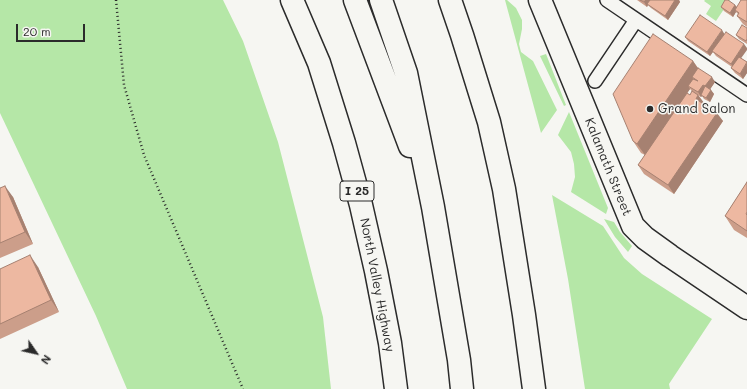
<!DOCTYPE html>
<style>
body{margin:0}
#map{position:relative;width:747px;height:389px;overflow:hidden;background:#f6f6f2;font-family:Mali,sans-serif}
canvas{display:block}
.north{position:absolute;left:16px;top:333px;width:40px;height:40px;-webkit-text-stroke:3px #f6f6f2;paint-order:stroke;rotate:124deg;font-size:11px;font-weight:700;line-height:16px;text-align:center;color:#2b2b2b}
.north::after{content:'';display:block;margin:auto;width:14px;height:18px;background:#2b2b2b;clip-path:polygon(50% 0,100% 100%,50% 72%,0 100%)}
.scale{position:absolute;left:16px;top:24px;width:69px;height:18px;box-sizing:border-box;border:2px solid #2b2b2b;border-top:0;padding-left:5px;font-size:12px;line-height:14px;white-space:nowrap;color:#2b2b2b;-webkit-text-stroke:3px #f6f6f2;paint-order:stroke}
</style>
<div id="map">
<canvas width="747" height="389"></canvas>
<div class="north">N</div>
<div class="scale">20 m</div>
</div>
<script>
const g = document.querySelector('canvas').getContext('2d');
g.lineJoin = 'round';
function paint(path, color) { g.fillStyle = color; g.fill(path, 'evenodd'); }
const toPath = rows => new Path2D(rows.map(r => 'M' + r).join(''));
function strokePath(path, color, width, dash) { g.strokeStyle = color; g.lineWidth = width; g.lineCap = dash ? 'butt' : 'round'; g.setLineDash(dash || []); g.stroke(path); }
function label(font, color, halo, rows, align = 'center') {
  g.font = font + ' Mali,sans-serif'; g.lineWidth = 3; g.setLineDash([]); g.textBaseline = 'middle'; g.strokeStyle = halo; g.fillStyle = color; for (const [text, x, y, turn = 0] of rows) {
    g.save(); g.translate(x, y); g.rotate((+turn || 0) * Math.PI / 180); g.textAlign = isNaN(turn) ? turn : align; if (halo) g.strokeText(text, 0, 0); g.fillText(text, 0, 0); g.restore();
  }
}
const green = toPath([
 [0,0,223,0,243,41,278,142,323,317,331,389,127,389,96,316,0,113],
 [505,0,507,0,516,8,522,20,522,29,519,44,521,52,533,61,557,110,541,133],
 [705,0,730,0,716,21,706,14,711,6,704,1],
 [546,54,566,105,564,106,540,56],
 [569,112,608,208,606,214,571,192,575,177,574,164,571,152,558,135],
 [552,195,603,226,624,258,642,274,712,319,669,384,670,389,585,389,568,279],
 [604,219,614,222,620,232,632,246,628,252,615,237]
]);
const path = toPath([
 [116,0,124,85,144,155,243,389]
]);
const service = toPath([
 [607,0,747,95],
 [595,81,636,20]
]);
const minor = toPath([
 [540,0,633,226,645,238,670,256,747,308]
]);
const motorway = toPath([
 [292,0,319,63,344,143,361,205,376,271,390,343,396,389],
 [355,0,410,146],
 [381,0,406,73,433,207,459,360,462,389],
 [450,0,462,35,489,122,504,189,524,315,534,389]
]);
const wall = toPath([
 [637,0,679,0,680,2,668,20,651,8,648,5,647,7],
 [747,0,747,27,743,24,737,16,738,14,736,12,733,17,724,11,721,7,735,5,737,7],
 [747,28,747,44,739,39,736,35],
 [685,37,741,58,747,62,747,73,743,79,735,73,731,68,732,67,716,56,713,52,710,56,688,41],
 [693,61,698,68,715,82,710,89,714,94,710,102,704,99,702,96,701,97,698,95,704,103,704,104,723,121,674,194,644,174,638,165,645,155,641,153,633,141],
 [690,89,692,91,690,95,687,93],
 [747,182,747,238,734,230,725,216],
 [0,188,13,197,33,244,0,258],
 [38,267,59,312,0,339,0,269]
]);
const shadedWall = toPath([
 [646,0,652,0,647,4,648,5,647,7,644,2],
 [675,0,679,0,680,2,668,20,665,16],
 [735,5,738,9,735,10,736,12,733,17,730,13],
 [722,30,725,35,710,56,707,52],
 [744,44,747,48,747,50,734,68,731,64],
 [693,61,701,73,692,77,695,82,688,86,690,89,645,155,637,144],
 [747,63,747,73,743,79,740,74],
 [712,77,715,82,709,91,705,86],
 [703,85,706,89,701,95,702,96,701,97,698,92],
 [711,90,714,94,710,102,706,98],
 [698,95,704,103,702,107,696,99],
 [717,113,723,121,674,194,668,185],
 [5,186,13,197,33,244,25,232],
 [30,255,38,267,59,312,51,300]
]);
const building = toPath([
 [640,0,646,0,644,2,640,0],
 [650,0,675,0,665,16,647,4,650,0],
 [725,0,728,0,735,5,730,13,721,7,725,0],
 [741,0,747,0,747,22,737,16,739,13,735,10,741,0],
 [700,15,722,30,707,52,685,37,700,15],
 [742,25,747,28,747,39,746,41,736,35,742,25],
 [726,32,744,44,731,64,712,51,726,32],
 [653,34,693,61,637,144,633,141,613,94,653,34],
 [739,57,747,62,740,74,731,68,739,57],
 [698,68,712,77,705,86,703,85,698,92,688,86,693,79,698,81,692,77,698,68],
 [705,86,711,90,706,98,701,95,705,86],
 [692,91,698,95,696,99,717,113,668,185,638,165,687,93,690,95,692,91],
 [747,182,747,212,746,214,747,215,747,231,725,216,747,182],
 [5,186,25,232,0,243,0,188,5,186],
 [30,255,51,300,0,324,0,269,30,255]
]);
const markers = [
 [650,109,4,"#2b2b2b"]
];
const shields = [
 [357,191,34]
];
const shieldNames = [
 ["I 25",357,191]
];
const poiNames = [
 ["Grand Salon",658,109]
];
const streetNames = [
 ["Kalamath Street",608,167,68],
 ["North Valley Highway",377,285,79]
];
paint(green, '#b5e7a7');
strokePath(service, '#2b2b2b', 16);
strokePath(minor, '#2b2b2b', 25);
strokePath(motorway, '#2b2b2b', 25);
strokePath(path, '#2b2b2b', 2.5, [1, 3]);
strokePath(service, '#f6f6f2', 13);
strokePath(minor, '#f6f6f2', 22);
strokePath(motorway, '#f6f6f2', 22);
paint(wall, '#cc9e8a');
paint(shadedWall, '#a68171');
paint(building, '#edb8a1');
strokePath(building, '#a68171', 1);
for (const [x, y, r, color] of markers) { const dot = new Path2D(); dot.arc(x, y, r, 0, 2 * Math.PI); g.fillStyle = color; g.fill(dot); strokePath(dot, '#f6f6f2', 1.5); }
for (const [x, y, w] of shields) { const box = new Path2D(); box.roundRect(x - w / 2, y - 10, w, 20, 3); g.fillStyle = '#f6f6f2'; g.fill(box); strokePath(box, '#2b2b2b', 1); }
label('bold 12px', '#2b2b2b', null, shieldNames);
label('13px', '#2b2b2b', '#f6f6f2', poiNames, 'left');
label('13px', '#2b2b2b', '#f6f6f2', streetNames);
</script>
